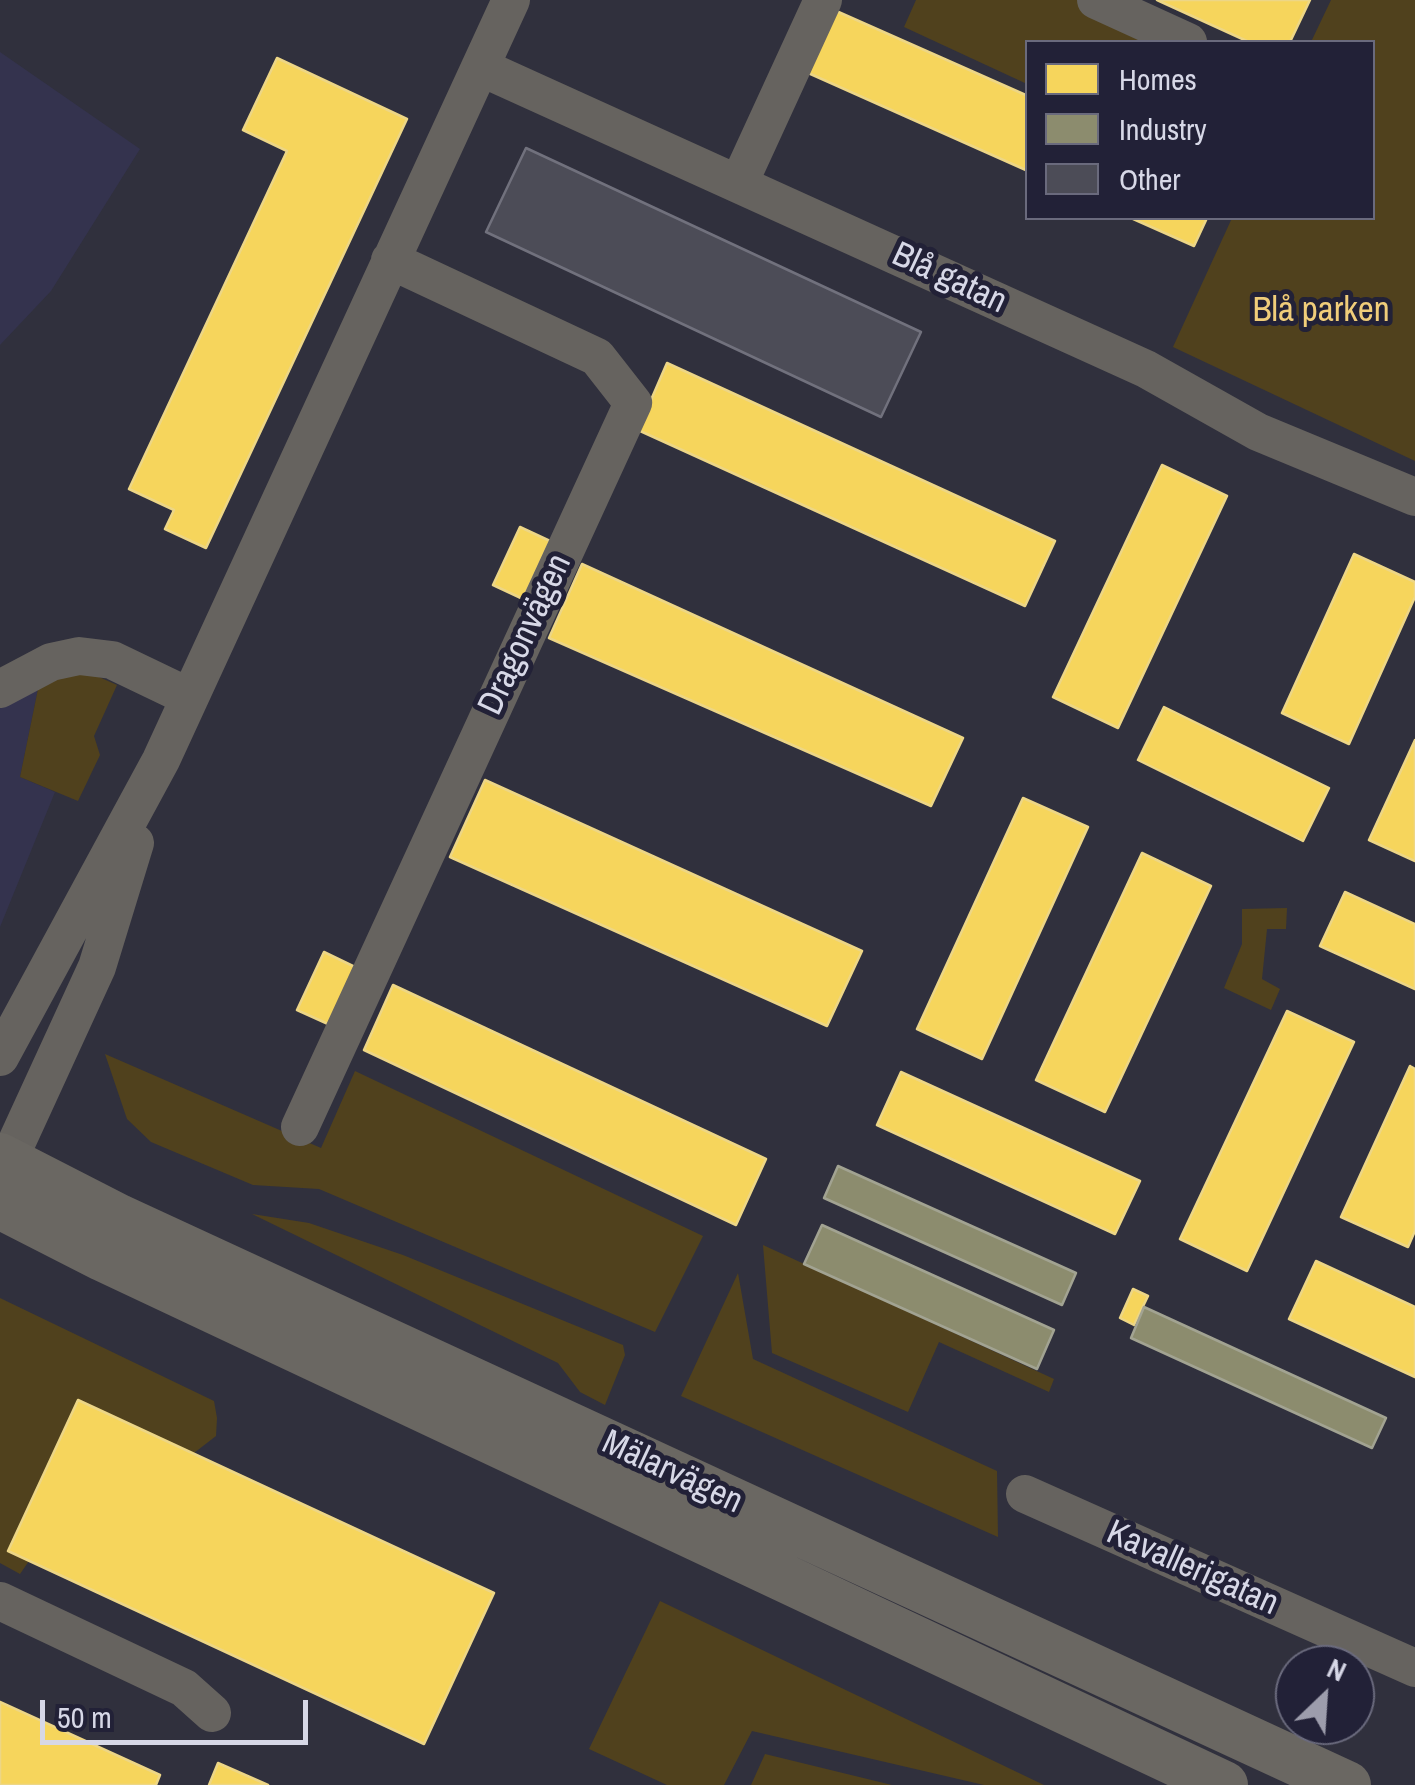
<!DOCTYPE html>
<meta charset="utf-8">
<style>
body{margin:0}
#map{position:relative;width:1415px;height:1785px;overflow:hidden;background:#30303d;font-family:"Archivo Narrow",sans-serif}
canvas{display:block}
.legend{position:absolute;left:1025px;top:40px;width:350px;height:180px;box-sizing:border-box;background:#222137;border:2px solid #6a6a7d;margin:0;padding:12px 18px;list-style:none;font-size:30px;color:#d7d8e7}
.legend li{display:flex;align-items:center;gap:20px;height:50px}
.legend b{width:50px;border:2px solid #6a6a7d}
.north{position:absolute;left:1275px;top:1645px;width:100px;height:100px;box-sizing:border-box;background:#222137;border:2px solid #6a6a7d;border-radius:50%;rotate:25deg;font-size:28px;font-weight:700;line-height:40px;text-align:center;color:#d7d8e7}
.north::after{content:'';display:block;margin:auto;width:35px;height:45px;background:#9d9dac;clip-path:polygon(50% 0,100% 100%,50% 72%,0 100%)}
.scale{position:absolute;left:40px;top:1700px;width:268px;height:45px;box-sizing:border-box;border:5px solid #d7d8e7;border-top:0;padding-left:12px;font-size:30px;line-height:35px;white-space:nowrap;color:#d7d8e7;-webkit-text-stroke:8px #222137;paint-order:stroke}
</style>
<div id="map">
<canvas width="1415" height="1785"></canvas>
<ul class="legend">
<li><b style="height:28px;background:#f6d55c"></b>Homes</li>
<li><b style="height:28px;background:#8c8c6e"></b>Industry</li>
<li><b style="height:28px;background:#4c4c57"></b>Other</li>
</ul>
<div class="north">N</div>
<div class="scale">50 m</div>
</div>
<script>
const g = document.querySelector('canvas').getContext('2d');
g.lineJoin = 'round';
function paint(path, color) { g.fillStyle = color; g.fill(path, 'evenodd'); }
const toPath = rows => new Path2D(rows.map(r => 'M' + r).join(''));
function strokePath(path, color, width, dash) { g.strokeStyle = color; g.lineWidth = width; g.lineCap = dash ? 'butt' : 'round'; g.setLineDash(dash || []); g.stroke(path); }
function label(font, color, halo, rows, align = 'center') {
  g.font = font + ' "Archivo Narrow",sans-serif'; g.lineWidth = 10; g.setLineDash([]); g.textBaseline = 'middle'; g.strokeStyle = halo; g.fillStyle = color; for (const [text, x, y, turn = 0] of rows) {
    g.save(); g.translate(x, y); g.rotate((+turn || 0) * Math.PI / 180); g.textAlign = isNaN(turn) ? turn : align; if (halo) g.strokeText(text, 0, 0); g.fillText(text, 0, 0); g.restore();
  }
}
const built = toPath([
 [0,52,140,149,51,291,0,345],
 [39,684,20,777,55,792,0,927,0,705]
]);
const green = toPath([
 [916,0,1097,0,1189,42,1028,42,1027,84,904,27],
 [1331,0,1415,0,1415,461,1173,347,1232,218,1372,218,1372,42,1311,42],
 [63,673,90,673,117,685,94,736,100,755,78,801,20,777,39,684],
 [1287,908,1286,929,1267,929,1262,979,1280,989,1271,1010,1224,988,1242,944,1242,909],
 [105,1054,321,1148,355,1071,703,1236,655,1332,319,1189,253,1185,151,1142,127,1119],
 [252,1214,309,1223,403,1255,623,1345,625,1355,605,1405,580,1392,558,1363],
 [763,1245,1054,1379,1049,1392,939,1342,908,1412,772,1353],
 [738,1273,753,1359,997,1471,998,1537,681,1396],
 [0,1298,214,1401,217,1418,216,1436,194,1453,78,1401,8,1551,29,1561,20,1574,0,1563],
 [660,1601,1044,1785,984,1785,752,1731,724,1785,667,1785,589,1749],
 [765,1754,892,1785,751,1785]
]);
const homes = toPath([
 [1157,0,1310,0,1290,42,1249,42,1157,0],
 [834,10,1028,96,1028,171,806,72,834,10],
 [277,58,407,119,206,548,165,529,174,510,129,489,287,151,243,130,277,58],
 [1131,218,1207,218,1194,246,1131,218],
 [667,363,1055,541,1025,606,638,430,667,363],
 [1162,465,1227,496,1118,728,1053,697,1162,465],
 [520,527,550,541,523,599,493,585,520,527],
 [1354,554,1415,582,1415,597,1349,744,1282,713,1354,554],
 [582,564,963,738,931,806,549,638,582,564],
 [1164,707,1329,788,1303,841,1138,760,1164,707],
 [1415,740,1415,861,1369,840,1415,740],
 [485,780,862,951,827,1026,450,857,485,780],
 [1023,798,1088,827,982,1059,917,1029,1023,798],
 [1142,853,1211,886,1105,1112,1036,1080,1142,853],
 [1345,892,1415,924,1415,989,1320,946,1345,892],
 [324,952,355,967,328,1024,297,1010,324,952],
 [393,985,766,1159,736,1225,364,1050,393,985],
 [1287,1011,1354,1042,1247,1271,1180,1239,1287,1011],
 [1410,1066,1415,1069,1415,1231,1408,1247,1341,1217,1410,1066],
 [901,1072,1140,1181,1115,1234,877,1125,901,1072],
 [1316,1261,1415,1307,1415,1377,1289,1319,1316,1261],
 [1133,1289,1148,1296,1134,1325,1120,1318,1133,1289],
 [78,1400,494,1593,424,1744,8,1551,78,1400],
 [0,1702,160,1775,156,1785,0,1785,0,1702],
 [218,1763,268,1785,209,1785,218,1763]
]);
const industry = toPath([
 [838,1166,1076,1273,1062,1305,824,1198,838,1166],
 [822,1225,1054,1330,1037,1369,804,1264,822,1225],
 [1144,1307,1386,1418,1372,1448,1131,1338,1144,1307]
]);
const building = toPath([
 [526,148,921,332,881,417,486,232,526,148]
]);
const minor = toPath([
 [1096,0,1188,42],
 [480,67,1146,369,1258,432,1415,497],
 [739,183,823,0],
 [0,689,51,662,79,656,112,660,187,696],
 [0,1057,161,760,511,0],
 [300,1127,633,403,597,357,390,260],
 [8,1161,97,967,135,843],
 [1025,1494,1415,1668],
 [0,1601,184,1688,212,1713]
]);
const major = toPath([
 [0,1157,119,1218,1347,1785],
 [0,1205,102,1257,1224,1785]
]);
const streetNames = [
 ["Blå gatan",949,279,25],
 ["Dragonvägen",526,635,-65],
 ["Mälarvägen",672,1473,25],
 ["Kavallerigatan",1192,1569,24]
];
const parkNames = [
 ["Blå parken",1321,312]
];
paint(built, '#34334e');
paint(green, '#50411d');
paint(homes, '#f6d55c');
strokePath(homes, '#edd686', 2.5);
paint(industry, '#8c8c6e');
strokePath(industry, '#a2a392', 2.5);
paint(building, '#4c4c57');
strokePath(building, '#71717d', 2.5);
strokePath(minor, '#66635f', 38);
strokePath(major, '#6a6762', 48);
label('35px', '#d7d8e7', '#222137', streetNames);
label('35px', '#f0cd7a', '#222137', parkNames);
</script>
